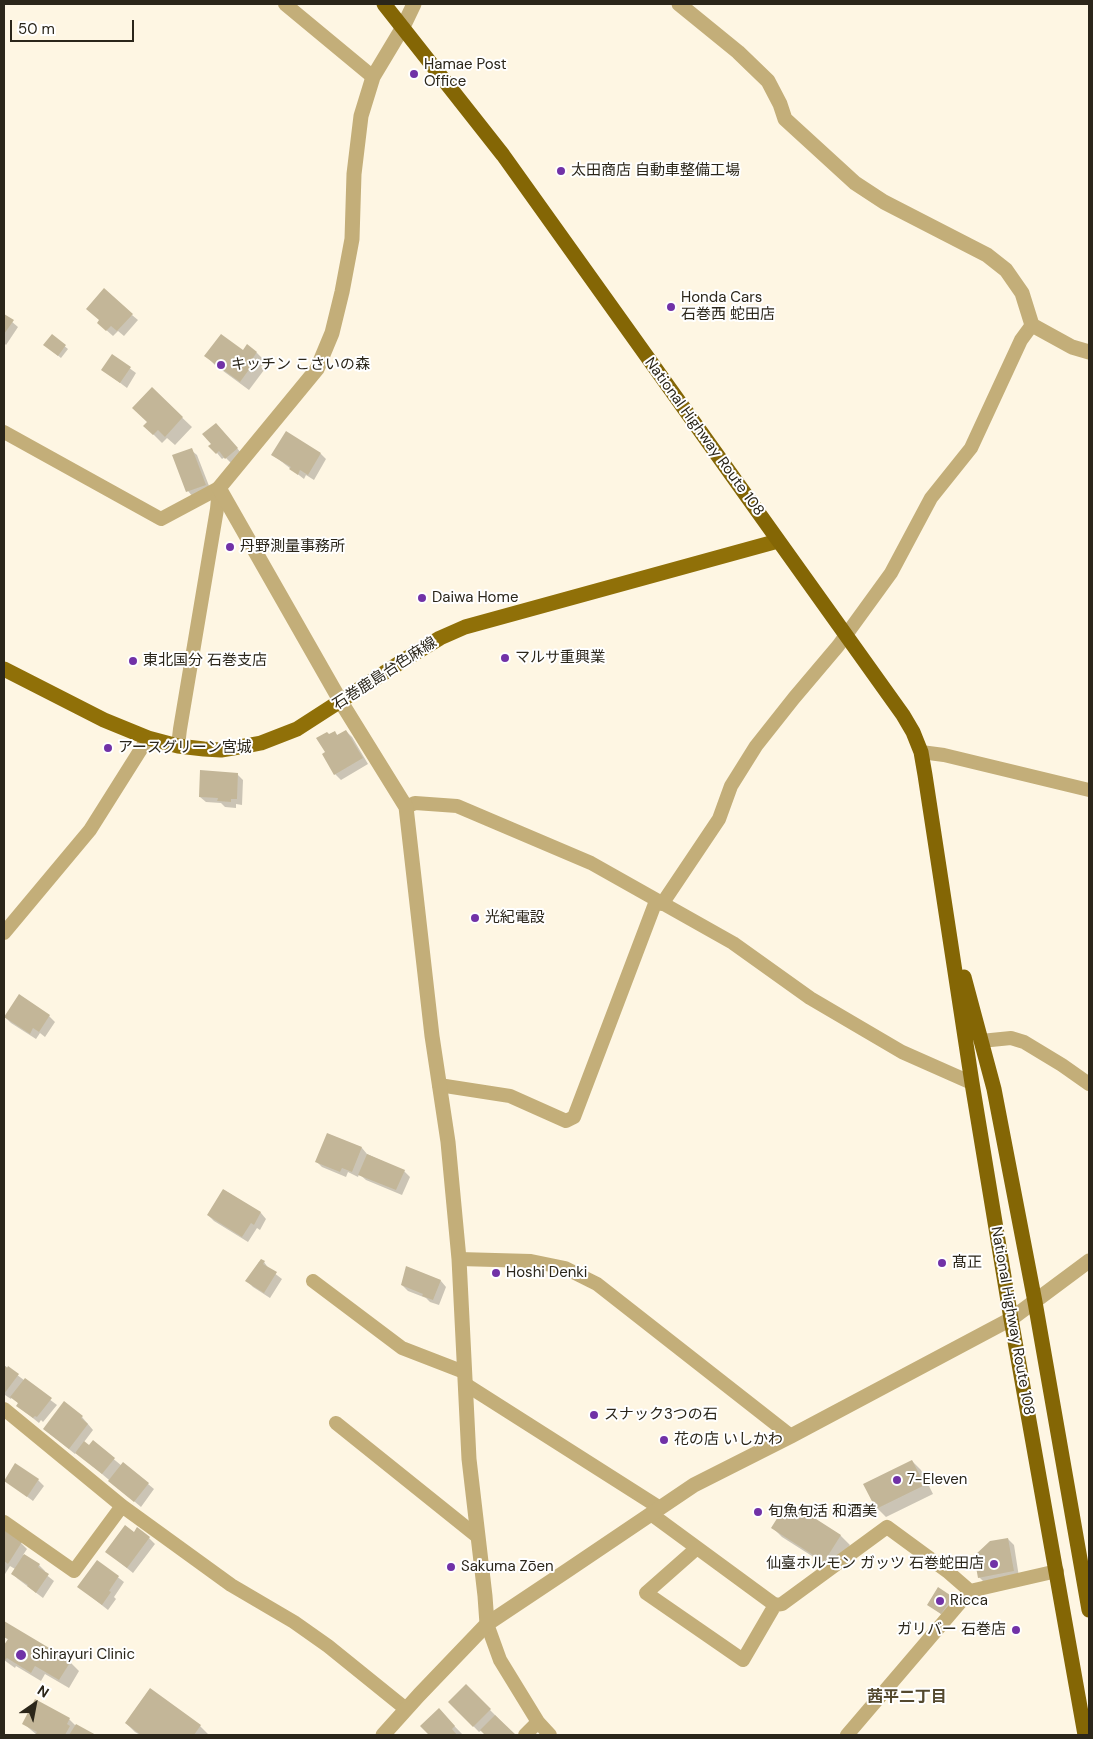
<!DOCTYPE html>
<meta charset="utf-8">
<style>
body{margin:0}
#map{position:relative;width:1093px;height:1739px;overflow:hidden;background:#fef6e3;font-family:"DM Sans",sans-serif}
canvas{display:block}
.frame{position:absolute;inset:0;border:5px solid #2b261a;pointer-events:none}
.north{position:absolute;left:10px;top:1679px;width:50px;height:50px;-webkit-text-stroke:4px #fff;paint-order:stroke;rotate:33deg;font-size:14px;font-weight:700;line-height:20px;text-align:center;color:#2b261a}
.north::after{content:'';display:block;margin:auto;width:18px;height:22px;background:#2b261a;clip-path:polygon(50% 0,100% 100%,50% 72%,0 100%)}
.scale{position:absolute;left:10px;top:20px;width:124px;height:22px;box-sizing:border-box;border:2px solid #2b261a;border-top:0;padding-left:6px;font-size:15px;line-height:18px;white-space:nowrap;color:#2b261a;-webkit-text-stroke:4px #fff;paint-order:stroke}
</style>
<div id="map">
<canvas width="1093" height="1739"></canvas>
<div class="frame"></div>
<div class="north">N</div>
<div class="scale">50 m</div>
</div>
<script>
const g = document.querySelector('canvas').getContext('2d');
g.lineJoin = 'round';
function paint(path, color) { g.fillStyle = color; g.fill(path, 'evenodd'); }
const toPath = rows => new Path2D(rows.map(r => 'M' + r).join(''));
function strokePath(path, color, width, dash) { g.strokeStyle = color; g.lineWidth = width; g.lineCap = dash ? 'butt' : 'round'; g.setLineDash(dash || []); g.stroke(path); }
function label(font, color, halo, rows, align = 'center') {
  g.font = font + ' "DM Sans","Noto Sans JP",sans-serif'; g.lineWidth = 4; g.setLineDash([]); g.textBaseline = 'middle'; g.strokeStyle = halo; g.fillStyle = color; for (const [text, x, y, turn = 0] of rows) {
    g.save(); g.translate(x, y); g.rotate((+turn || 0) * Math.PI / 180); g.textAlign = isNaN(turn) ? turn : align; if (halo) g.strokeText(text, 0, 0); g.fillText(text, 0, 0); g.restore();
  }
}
const shadow = toPath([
 [4,315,18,327,6,345,4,343],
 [132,315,138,320,124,336,118,331,113,336,104,328],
 [52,336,68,349,61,358,47,347],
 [243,352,257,353,266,362,261,367,264,370,249,390,215,365,206,356],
 [113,356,136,373,127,388,103,370],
 [152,389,192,427,175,445,167,438,162,443,145,426,149,422],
 [221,430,243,455,232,464,225,457,222,459,217,453],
 [191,450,197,455,211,491,193,497,188,491],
 [321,454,326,459,314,480,306,475,304,479,273,455],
 [346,731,352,737,368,764,341,780,335,774,326,753,329,735,334,732,338,736],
 [237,774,243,780,242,805,236,804,236,808,225,807,221,803,206,802,200,797],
 [49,1016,55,1022,45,1037,40,1033,36,1039,11,1023,5,1017],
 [328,1134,362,1148,367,1154,404,1171,410,1177,402,1195,366,1180,359,1174,358,1177,348,1172,346,1177,322,1167,317,1162],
 [224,1190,261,1213,266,1219,260,1230,257,1228,248,1242,214,1221,208,1215],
 [259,1262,264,1262,269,1269,282,1279,270,1298,253,1287,247,1281],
 [441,1281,446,1287,439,1305,430,1302,426,1298,408,1291,402,1285],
 [4,1365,57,1405,43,1422,41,1420,39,1423,24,1411,19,1404,12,1397,11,1399,5,1395,4,1397],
 [65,1403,82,1417,93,1430,84,1442,90,1447,93,1442,122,1466,148,1484,154,1489,141,1507,76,1452,75,1454,50,1434],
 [912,1461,921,1470,933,1494,886,1517,877,1508],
 [5,1480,38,1480,44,1486,33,1501],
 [789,1503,841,1536,850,1545,834,1570,782,1537,773,1528],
 [4,1531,21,1543,27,1549,23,1555,39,1565,45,1571,44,1573,54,1581,43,1598,18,1579,12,1573,15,1569,10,1566,5,1574,4,1573],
 [149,1538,155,1544,133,1573,107,1552],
 [1008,1539,1014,1545,1019,1577,985,1583,979,1577],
 [97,1561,124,1582,114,1597,116,1599,108,1610,79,1587],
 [952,1598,958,1604,948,1619,928,1604],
 [4,1623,70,1662,79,1671,69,1688,45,1674,41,1681,16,1666,15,1668,4,1660,4,1648,9,1640,4,1637],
 [466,1686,496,1716,514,1735,487,1735,482,1730,479,1732,450,1702],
 [150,1690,200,1726,209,1735,140,1735,135,1732,126,1723],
 [439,1710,463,1735,431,1735,422,1726],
 [69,1719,76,1726,96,1735,37,1735,24,1724]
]);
const building = toPath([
 [104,288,133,314,117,331,111,326,106,331,97,323,99,320,86,309],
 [4,314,14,320,4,334],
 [52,334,66,345,58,356,43,345],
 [221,334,243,350,247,344,257,352,253,358,256,360,240,382,204,356],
 [112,354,131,367,120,383,101,370],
 [152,387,183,417,165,437,158,430,153,435,143,426,147,422,132,408],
 [216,423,238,448,225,459,219,451,216,454,208,446,211,444,202,434],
 [286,431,321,453,308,475,300,470,298,475,289,469,291,467,271,455],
 [192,448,206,485,186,492,172,455],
 [346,730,363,758,334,775,322,754,325,752,316,738,327,732,329,734,335,731,337,735],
 [200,770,238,773,237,799,231,799,231,802,217,801,218,798,199,797],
 [19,994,50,1015,39,1032,33,1028,30,1034,4,1017],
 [327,1133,362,1147,352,1172,342,1168,340,1172,315,1162],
 [367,1154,405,1170,396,1190,358,1175],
 [223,1189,261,1212,254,1225,251,1223,242,1237,207,1215],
 [261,1259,265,1261,263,1264,277,1272,264,1293,245,1281],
 [406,1266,441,1280,433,1300,422,1296,423,1294,401,1285],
 [4,1365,7,1368,8,1366,19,1374,4,1394],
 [25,1378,52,1398,37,1417,35,1416,33,1418,16,1406,18,1403,10,1397],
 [64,1401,83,1416,81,1418,88,1424,69,1449,43,1429],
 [93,1440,115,1458,102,1474,75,1453,84,1441,89,1445],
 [912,1460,925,1485,876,1509,863,1484],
 [123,1462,149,1483,134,1502,108,1481],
 [15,1463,39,1479,27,1497,4,1481],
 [788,1501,841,1535,824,1562,771,1528],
 [125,1525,134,1532,137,1527,150,1537,127,1568,105,1552],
 [4,1530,22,1542,8,1564,4,1561],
 [1008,1538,1014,1571,978,1578,974,1556,990,1541],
 [24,1554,40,1564,38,1567,49,1574,36,1593,27,1586,28,1585,11,1574],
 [97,1560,119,1576,109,1591,111,1592,102,1605,77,1587],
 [938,1587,953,1597,941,1614,927,1605],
 [4,1621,71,1661,59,1680,35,1666,31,1673,7,1658,5,1660,4,1659,4,1645,8,1639,4,1637],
 [466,1684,491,1709,473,1727,448,1702],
 [150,1688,201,1725,194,1735,141,1735,125,1723],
 [35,1699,70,1718,67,1724,70,1726,65,1735,35,1735,37,1732,22,1724],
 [439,1708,455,1726,452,1729,457,1735,429,1735,420,1726],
 [495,1715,516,1735,485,1735,480,1730],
 [76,1724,96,1735,69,1735]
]);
const minor = toPath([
 [285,4,373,77],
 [4,432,161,519,219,488],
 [178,746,180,729,217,509,219,488],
 [921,752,944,755,1089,790],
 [406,807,415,803,457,806,591,863,733,943,810,998,902,1052,972,1083],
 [662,904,719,819,731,786,756,746,794,698,838,646,891,573,931,498,971,448,1021,340,1032,325],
 [4,933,90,830,148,738],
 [981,1041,1011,1038,1024,1042,1062,1065,1089,1084],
 [439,1085,510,1096,566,1121,574,1117,656,901],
 [459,1259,531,1261,565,1268,597,1284,791,1436],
 [313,1281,402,1348,464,1372],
 [465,1384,660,1508],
 [4,1409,122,1506,74,1571,4,1522],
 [336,1423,478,1537],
 [122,1506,231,1585,294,1622,328,1646,406,1709],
 [651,1514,775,1605,782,1604,887,1527,947,1571,970,1591],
 [697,1548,646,1593,743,1660,775,1605],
 [487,1624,500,1660,538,1722,550,1735],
 [525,1735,538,1722],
 [847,1735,970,1591,1057,1571]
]);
const tertiary = toPath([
 [414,4,403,27,373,77,361,116,354,174,352,239,342,292,332,333,317,369,219,488,341,702,406,807,432,1036,448,1142,459,1259,469,1459,485,1596,487,1624],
 [679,4,738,52,768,81,780,104,785,119,855,183,884,202,987,255,1006,270,1022,293,1032,325,1072,347,1089,352],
 [383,1735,419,1695,487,1624,568,1570,694,1485,791,1436,1011,1319,1089,1261]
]);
const primary = toPath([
 [4,669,104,720,148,738,178,746,204,749,221,750,245,746,261,743,297,729,404,660,440,638,465,627,778,541]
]);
const trunk = toPath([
 [384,4,503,155,903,715,913,732,921,752,925,775,972,1083,1011,1319,1085,1735],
 [964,977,994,1089,1035,1302,1089,1610]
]);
const markers = [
 [414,74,5,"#7132a7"],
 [561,171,5,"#7132a7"],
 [671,307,5,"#7132a7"],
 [221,365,5,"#7132a7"],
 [230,547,5,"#7132a7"],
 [422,598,5,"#7132a7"],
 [505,658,5,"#7132a7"],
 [133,661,5,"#7132a7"],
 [108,748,5,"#7132a7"],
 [475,918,5,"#7132a7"],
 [942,1263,5,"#7132a7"],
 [496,1273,5,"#7132a7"],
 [594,1415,5,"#7132a7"],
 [664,1440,5,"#7132a7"],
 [897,1480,5,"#7132a7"],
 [758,1512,5,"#7132a7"],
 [994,1564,5,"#7132a7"],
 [451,1567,5,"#7132a7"],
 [940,1601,5,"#7132a7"],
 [1016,1630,5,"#7132a7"],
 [21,1655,6,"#7132a7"]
];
const poiNames = [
 ["Hamae Post",424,65],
 ["Office",424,82],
 ["太田商店 自動車整備工場",571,171],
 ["Honda Cars",681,298],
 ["石巻西 蛇田店",681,315],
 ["キッチン こさいの森",231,365],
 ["丹野測量事務所",240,547],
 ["Daiwa Home",432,598],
 ["マルサ重興業",515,658],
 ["東北国分 石巻支店",143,661],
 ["アースグリーン宮城",118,748],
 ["光紀電設",485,918],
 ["髙正",952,1263],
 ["Hoshi Denki",506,1273],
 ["スナック3つの石",604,1415],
 ["花の店 いしかわ",674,1440],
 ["7-Eleven",907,1480],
 ["旬魚旬活 和酒美",768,1512],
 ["仙臺ホルモン ガッツ 石巻蛇田店",984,1564,"right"],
 ["Sakuma Zōen",461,1567],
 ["Ricca",950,1601],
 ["ガリバー 石巻店",1006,1630,"right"],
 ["Shirayuri Clinic",32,1655]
];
const streetNames = [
 ["National Highway Route 108",704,437,54],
 ["石巻鹿島台色麻線",385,674,-33],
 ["National Highway Route 108",1012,1321,80]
];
const neighbourhoodNames = [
 ["茜平二丁目",907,1698]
];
paint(shadow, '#0003');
paint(building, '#c3b698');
strokePath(minor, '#c3ae79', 14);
strokePath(tertiary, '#c3ae79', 15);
strokePath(primary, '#907008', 15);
strokePath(trunk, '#846605', 15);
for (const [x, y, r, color] of markers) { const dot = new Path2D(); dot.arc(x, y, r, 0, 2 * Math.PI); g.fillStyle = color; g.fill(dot); strokePath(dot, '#fff', 2); }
label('15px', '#2b261a', '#fff', poiNames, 'left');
label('15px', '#2b261a', '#fff', streetNames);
label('bold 16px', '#54492e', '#fff', neighbourhoodNames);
</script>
